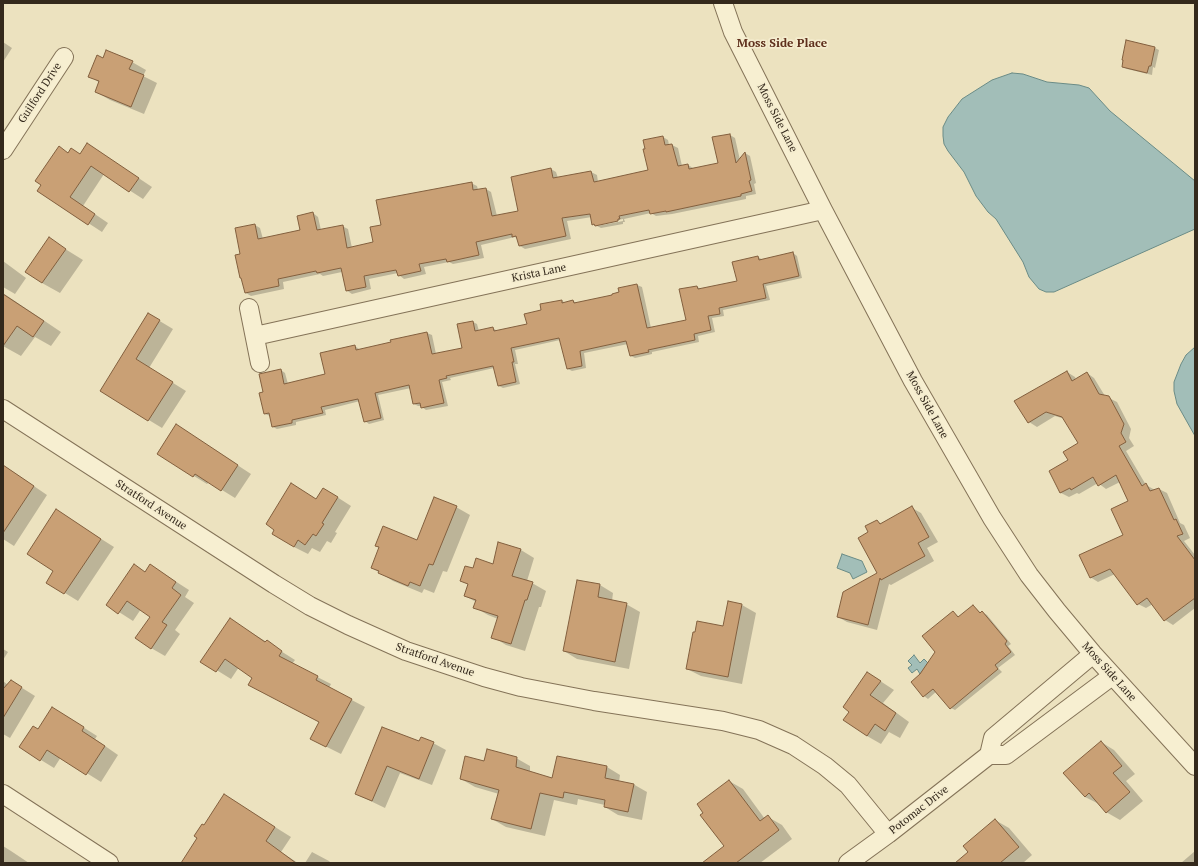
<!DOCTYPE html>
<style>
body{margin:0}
#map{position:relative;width:1198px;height:866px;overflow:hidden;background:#ece2bf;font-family:"PT Serif",serif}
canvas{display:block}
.frame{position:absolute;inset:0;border:4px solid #34291c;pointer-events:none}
</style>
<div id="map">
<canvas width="1198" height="866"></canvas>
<div class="frame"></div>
</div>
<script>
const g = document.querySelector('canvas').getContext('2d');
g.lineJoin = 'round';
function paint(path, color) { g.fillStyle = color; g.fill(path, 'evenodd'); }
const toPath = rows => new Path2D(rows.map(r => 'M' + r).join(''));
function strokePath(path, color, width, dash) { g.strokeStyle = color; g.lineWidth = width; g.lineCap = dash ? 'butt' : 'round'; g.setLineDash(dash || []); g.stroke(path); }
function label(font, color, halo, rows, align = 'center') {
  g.font = font + ' "PT Serif",serif'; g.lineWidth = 3.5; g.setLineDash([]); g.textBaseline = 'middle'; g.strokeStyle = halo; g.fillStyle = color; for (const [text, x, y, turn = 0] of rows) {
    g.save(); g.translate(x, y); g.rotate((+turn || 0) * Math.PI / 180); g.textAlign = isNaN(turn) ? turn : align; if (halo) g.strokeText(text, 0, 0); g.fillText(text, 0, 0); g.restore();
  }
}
const water = toPath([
 [1012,73,1023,74,1047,82,1079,85,1089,88,1110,111,1195,181,1195,229,1054,292,1046,292,1039,289,1029,277,1023,262,1001,227,996,219,988,212,976,196,964,172,948,151,944,144,943,136,943,127,948,117,962,99,992,80,1012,73],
 [1195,347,1195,436,1177,404,1174,391,1174,382,1181,364,1186,355,1195,347],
 [842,554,862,561,867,572,853,579,850,573,837,568,842,554],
 [914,655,920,663,924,659,929,664,920,674,917,669,912,673,908,668,912,665,908,661,914,655]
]);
const shadow = toPath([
 [3,42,12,48,3,62],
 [1155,48,1159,50,1155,68,1153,67,1152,75,1127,69,1123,67],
 [103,59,132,62,146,70,143,76,157,83,144,114,110,100,96,92,100,83,89,76],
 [730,135,735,138,740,160,745,153,750,156,756,183,754,184,756,194,746,196,746,199,672,214,656,216,651,213,624,219,625,222,623,222,623,224,601,228,597,226,623,221,623,219,597,224,597,226,593,224,592,217,567,221,571,239,525,249,520,246,518,239,515,237,481,245,484,258,453,264,449,262,424,267,426,274,404,279,399,275,398,273,369,279,371,289,352,294,346,290,342,272,323,276,320,274,283,282,284,289,251,296,246,293,241,255,255,225,260,228,263,239,301,231,313,213,318,217,321,230,342,226,348,229,352,248,375,243,382,226,471,183,477,186,478,190,486,189,491,192,497,216,520,212,551,169,556,172,558,178,591,172,597,175,598,182,649,171,663,137,668,140,669,145,672,145,678,148,682,166,688,165,693,168,719,164],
 [59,148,69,153,81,155,101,153,152,187,143,199,104,174,83,206,108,223,102,232,39,191],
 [49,239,83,260,60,293,42,283],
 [793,253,797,256,802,278,766,286,770,300,723,310,724,316,712,318,715,332,698,336,699,342,652,352,652,354,635,358,631,356,628,344,584,353,586,368,572,371,568,369,560,340,515,350,518,364,515,364,520,384,503,388,499,386,494,368,450,378,451,380,442,382,448,406,426,410,422,407,422,406,418,406,414,404,411,388,378,395,384,420,369,424,365,421,360,401,325,410,326,415,296,422,296,425,277,429,273,427,270,416,265,414,265,393,281,370,285,373,288,384,327,375,355,346,359,349,359,351,392,343,391,341,427,333,432,335,436,354,463,349,473,322,477,324,479,331,493,328,497,331,528,325,543,311,562,301,566,303,573,301,577,303,613,295,620,293,619,289,637,285,642,287,651,328,687,321,697,287,702,289,738,282,758,257,763,260],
 [3,261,26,278,15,294,3,287],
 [3,293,61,332,51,346,35,337,21,356,3,346],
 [148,314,173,329,149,368,186,391,162,428,101,391],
 [1067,372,1075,377,1076,380,1087,373,1094,378,1105,396,1117,402,1131,429,1129,438,1134,446,1126,451,1146,485,1155,490,1159,489,1167,493,1180,523,1184,525,1190,538,1184,541,1195,555,1195,608,1173,625,1165,620,1153,604,1146,608,1138,604,1115,574,1098,582,1090,577,1124,535,1129,501,1120,482,1106,489,1098,483,1079,494,1077,493,1069,497,1061,493,1050,472,1069,460,1079,444,1065,419,1055,416,1037,427,1029,422],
 [190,434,251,474,235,498,209,482,207,484,158,454],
 [3,465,47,495,14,546,3,539],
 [337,497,351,506,335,532,337,533,331,543,327,541,320,552,312,548,308,554,294,547,317,500],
 [456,507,470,515,447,572,443,571,434,593,424,589,422,593,393,581,372,568,380,547,417,541],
 [912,508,921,513,938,542,927,548,934,561,891,585,889,584,877,630,847,622,838,617,879,574,870,532,877,521,882,524],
 [57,511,114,547,78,601,47,582,55,571],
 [521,550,534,558,527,581,532,583,546,591,541,607,539,607,525,651,506,645,493,637,498,619,488,615,474,607,476,602,465,596,469,585,461,581,473,569,493,565],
 [150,565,189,590,185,597,194,603,175,630,180,634,165,656,151,648,151,616,141,609,133,621,108,605,134,566,145,572],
 [600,585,613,593,612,601,626,604,640,612,629,669,577,659,564,651],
 [742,605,756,613,742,684,701,676,687,669,724,628],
 [973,606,981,613,982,612,987,615,1011,644,1008,646,1015,655,998,668,1002,672,955,710,951,708,937,691,928,699,924,696,921,674,936,652,953,612,959,617],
 [230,619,295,660,292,664,331,684,329,688,365,707,341,754,325,746,320,722,239,667,231,679,202,661],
 [3,649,8,652,3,660],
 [868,673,894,690,883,703,909,722,900,738,889,732,881,744,867,736,851,712],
 [3,681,8,685,11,681,35,696,10,738,3,734],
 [53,708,97,736,95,739,118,755,101,782,61,757,54,768,41,760,38,730],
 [383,728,420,743,433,743,446,750,432,785,400,773,385,808,356,794],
 [1101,742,1114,750,1135,774,1126,781,1143,801,1120,820,1106,812,1099,804,1085,797],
 [516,758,530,766,530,772,553,779,607,767,620,775,619,782,633,784,647,792,642,820,618,815,605,807,605,805,578,799,577,805,554,800,545,836,506,827,492,819,499,794,475,787,461,779,485,762],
 [729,781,743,789,765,819,768,817,782,825,792,839,760,863,723,863,725,847,704,813],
 [224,795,291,837,281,852,298,863,185,863,204,826],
 [995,820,1009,828,1032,855,1023,863,965,863,970,852],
 [3,846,11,851,29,863,3,863],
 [1195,851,1195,863,1181,863],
 [312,852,329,861,331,863,305,863]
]);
const building = toPath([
 [1126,40,1155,47,1151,66,1149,66,1147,73,1122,67,1123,60,1122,60,1126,40],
 [106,50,133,61,129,69,144,75,131,107,95,92,99,81,88,77,97,55,103,58,106,50],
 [730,134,736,163,745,152,751,180,749,181,752,191,741,194,741,196,666,212,666,211,650,214,649,210,619,216,620,219,618,219,618,221,595,226,594,224,592,225,590,214,562,218,566,236,519,246,516,236,512,237,512,234,476,242,479,255,447,262,446,259,419,264,421,271,398,276,396,270,364,276,366,287,346,291,341,268,317,273,316,271,278,279,279,286,245,293,241,278,240,278,235,255,240,254,235,228,255,224,258,239,300,230,297,216,313,212,317,230,343,225,347,248,373,242,370,227,381,225,376,200,472,182,473,190,486,188,492,216,518,211,511,177,551,168,553,178,591,171,594,182,648,170,643,149,645,149,643,140,663,136,665,145,672,144,678,166,688,164,689,169,718,163,712,137,730,134],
 [87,143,139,178,129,192,91,166,70,197,95,214,88,225,37,191,41,185,35,181,59,146,68,153,71,148,80,154,87,143],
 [49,237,66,249,42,283,25,272,49,237],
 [793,252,799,276,763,284,766,298,719,308,720,314,708,316,711,330,694,334,695,340,648,350,649,352,630,356,626,341,580,351,582,366,567,369,559,338,511,348,514,362,512,362,516,382,498,386,493,366,446,376,447,378,439,380,444,403,421,408,420,403,413,404,409,385,375,393,381,418,364,422,358,399,321,407,323,413,292,420,292,423,272,427,269,413,264,414,259,393,263,392,259,374,281,369,284,384,325,374,320,353,355,345,356,350,391,342,390,340,427,332,432,354,462,348,457,324,473,321,475,331,493,327,494,331,527,324,524,314,541,310,540,304,562,300,562,303,573,300,574,303,612,295,612,294,619,292,618,288,637,284,647,328,686,320,679,289,697,286,698,289,737,281,732,262,758,256,759,260,793,252],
 [3,294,44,321,33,337,17,326,3,346,3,294],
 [148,313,160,320,136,359,173,382,148,421,100,391,148,313],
 [1067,371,1072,381,1087,372,1099,394,1109,396,1124,424,1121,433,1126,442,1119,446,1142,486,1146,483,1150,491,1159,488,1174,520,1176,519,1183,534,1177,536,1195,560,1195,598,1164,621,1147,598,1137,605,1110,569,1090,578,1079,555,1123,535,1111,509,1128,501,1116,475,1098,486,1093,477,1071,490,1070,488,1060,493,1049,471,1068,460,1063,452,1078,443,1062,417,1046,412,1028,423,1014,401,1067,371],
 [176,424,238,465,221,491,195,474,193,477,157,454,176,424],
 [3,465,34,486,3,533,3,465],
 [291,483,316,499,323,488,338,497,322,523,324,524,316,536,313,534,305,545,298,540,294,547,272,534,274,530,266,524,291,483],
 [434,497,457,506,433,565,429,564,420,586,410,582,408,586,378,573,379,571,371,568,379,547,375,546,383,526,417,540,434,497],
 [912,506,929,537,918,543,925,556,881,580,880,578,868,625,837,617,843,592,877,573,858,538,868,532,865,526,877,520,880,524,912,506],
 [56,509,101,539,64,594,46,583,53,571,27,554,56,509],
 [498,542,521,549,512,576,533,582,527,600,525,600,511,644,491,638,498,616,473,608,476,600,464,596,468,584,460,581,465,566,473,568,476,558,493,564,498,542],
 [134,564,145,572,150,564,176,582,172,588,181,595,162,622,167,625,151,649,135,638,150,617,127,601,118,614,106,605,134,564],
 [577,580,600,584,598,597,627,603,615,662,563,651,577,580],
 [728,601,742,604,728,677,686,669,693,632,695,632,697,621,723,626,728,601],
 [973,605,980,613,982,611,1007,641,1005,644,1011,652,995,665,998,669,950,709,933,689,923,697,911,682,920,674,935,652,922,636,953,611,958,617,973,605],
 [230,618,265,642,267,640,282,651,279,656,318,676,316,680,352,699,326,747,310,739,319,722,248,685,252,678,225,659,216,672,200,662,230,618],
 [867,672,881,681,870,695,896,713,885,731,875,724,867,736,843,720,849,712,843,707,867,672],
 [11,680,22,687,3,718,3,689,11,680],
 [52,707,84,727,82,731,105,746,86,775,47,750,40,761,19,747,33,726,38,729,52,707],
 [382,727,419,741,421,737,434,742,419,779,387,766,372,801,355,794,382,727],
 [1101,741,1122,766,1113,773,1130,792,1106,813,1089,793,1085,797,1063,773,1101,741],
 [487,749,517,757,516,767,552,778,557,756,607,766,605,778,634,784,628,812,604,807,605,800,564,792,563,798,540,793,531,829,491,819,499,790,460,779,465,756,484,761,487,749],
 [729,780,760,821,768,815,779,830,736,863,702,863,724,846,700,815,703,813,697,804,729,780],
 [224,794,275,827,266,841,296,863,181,863,197,838,194,836,202,824,204,825,224,794],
 [995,819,1019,847,1000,863,955,863,968,852,963,846,995,819]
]);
const street = toPath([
 [723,3,733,32,823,210,913,381,992,518,1029,575,1057,611,1093,654,1195,766],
 [3,150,64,57],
 [249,308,260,363],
 [255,336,823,210],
 [3,409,274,584,310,606,348,625,406,651,484,677,521,687,594,701,723,721,759,730,793,745,825,766,848,785,888,834],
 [989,755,993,738,1093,654],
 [3,794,109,863],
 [848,863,888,834,989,755,1006,755,1112,676]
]);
const streetNames = [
 ["Guilford Drive",40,93,-57],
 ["Moss Side Lane",777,118,63],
 ["Krista Lane",539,273,-12],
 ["Moss Side Lane",927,405,61],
 ["Stratford Avenue",151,505,33],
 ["Stratford Avenue",435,660,19],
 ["Moss Side Lane",1109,672,48],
 ["Potomac Drive",919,810,-38]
];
const neighbourhoodNames = [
 ["Moss Side Place",782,44]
];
paint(water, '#a2beb8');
strokePath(water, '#6a8b86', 1);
paint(shadow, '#0003');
paint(building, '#c9a075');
strokePath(building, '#825f3e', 1);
strokePath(street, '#847358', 20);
strokePath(street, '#f7efd1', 18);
label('11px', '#34291c', '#f4ecce', streetNames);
label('bold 12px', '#5f301d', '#f4ecce', neighbourhoodNames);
</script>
